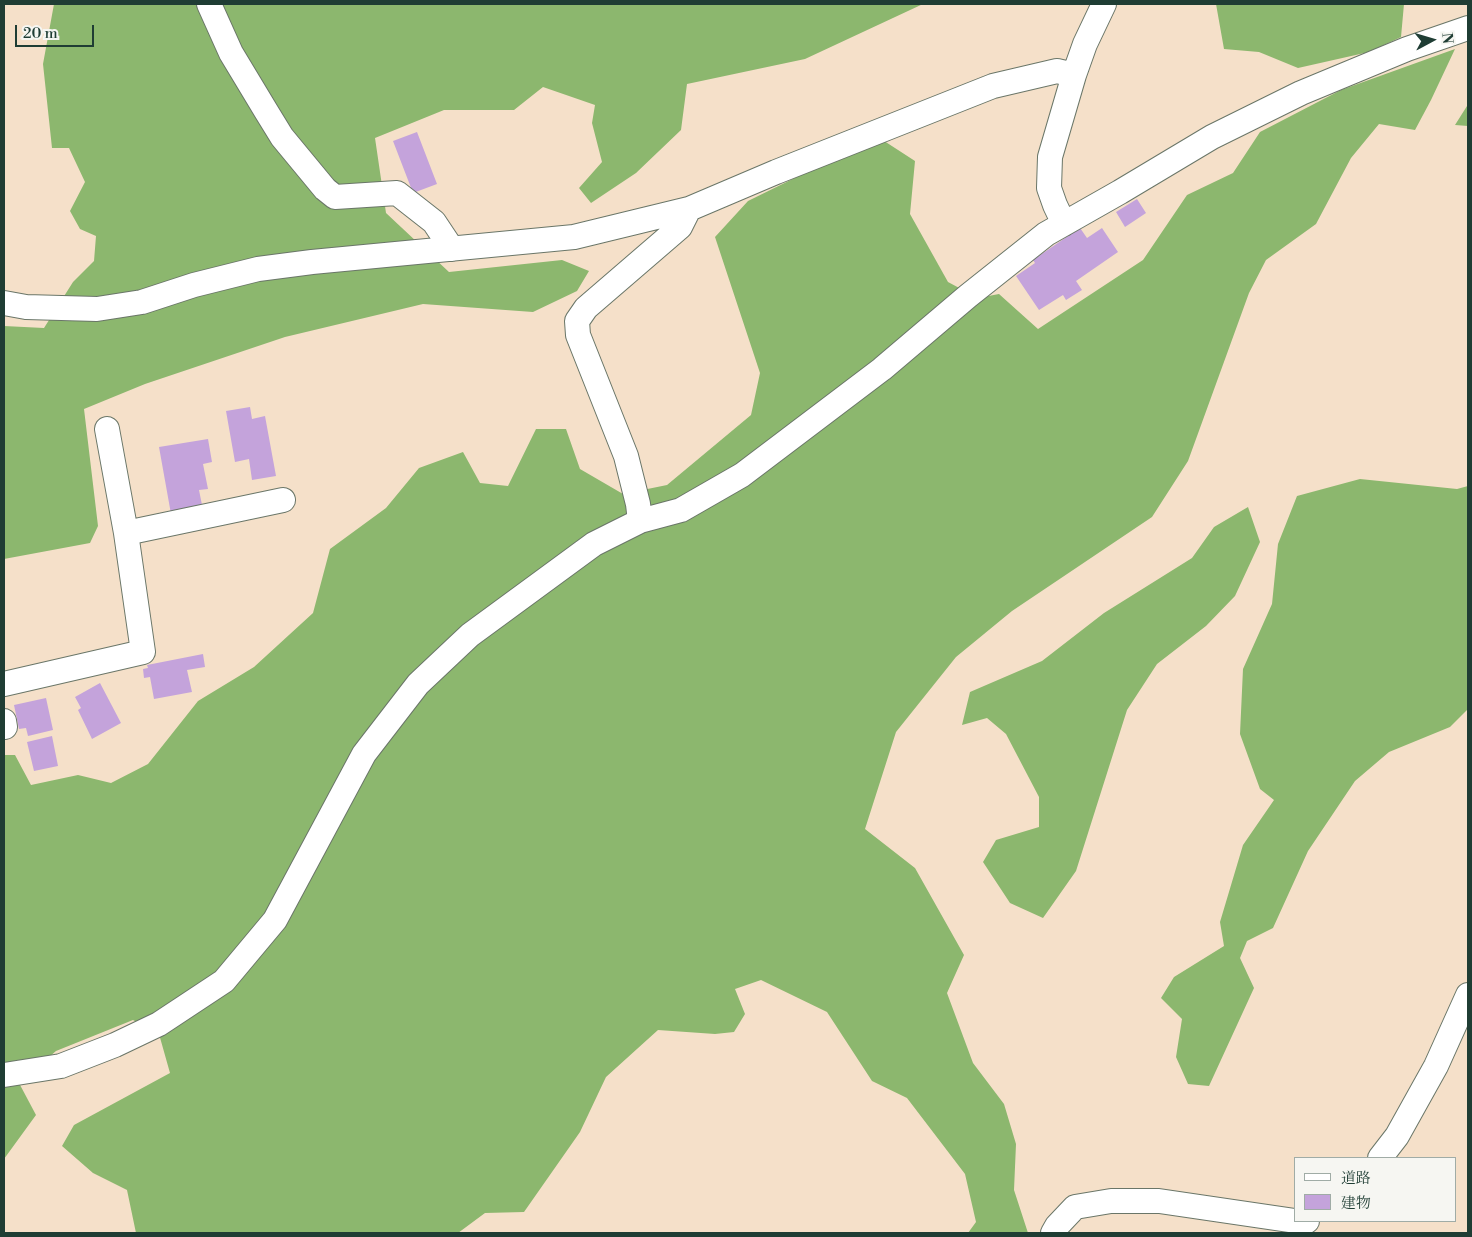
<!DOCTYPE html>
<meta charset="utf-8">
<style>
body{margin:0}
#map{position:relative;width:1472px;height:1237px;overflow:hidden;background:#f5e0c9;font-family:"Libre Bodoni","Noto Serif JP",serif}
canvas{display:block}
.frame{position:absolute;inset:0;border:5px solid #1f3d34;pointer-events:none}
.legend{position:absolute;left:1294px;top:1157px;width:162px;height:65px;box-sizing:border-box;background:#f6f6f2;border:1px solid #a0aca6;margin:0;padding:6px 9px;list-style:none;font-size:15px;color:#1f3d34}
.legend li{display:flex;align-items:center;gap:10px;height:25px}
.legend b{width:25px;border:1px solid #a0aca6}
.north{position:absolute;left:1407px;top:15px;width:50px;height:50px;-webkit-text-stroke:4px #f6f6f2;paint-order:stroke;rotate:84deg;font-size:14px;font-weight:700;line-height:20px;text-align:center;color:#1f3d34}
.north::after{content:'';display:block;margin:auto;width:18px;height:22px;background:#1f3d34;clip-path:polygon(50% 0,100% 100%,50% 72%,0 100%)}
.scale{position:absolute;left:15px;top:25px;width:79px;height:22px;box-sizing:border-box;border:2px solid #1f3d34;border-top:0;padding-left:6px;font-size:15px;line-height:18px;white-space:nowrap;color:#1f3d34;-webkit-text-stroke:4px #f6f6f2;paint-order:stroke}
</style>
<div id="map">
<canvas width="1472" height="1237"></canvas>
<div class="frame"></div>
<ul class="legend">
<li><b style="height:6px;background:#fff"></b>道路</li>
<li><b style="height:14px;background:#c4a3db"></b>建物</li>
</ul>
<div class="north">N</div>
<div class="scale">20 m</div>
</div>
<script>
const g = document.querySelector('canvas').getContext('2d');
g.lineJoin = 'round';
function paint(path, color) { g.fillStyle = color; g.fill(path, 'evenodd'); }
const toPath = rows => new Path2D(rows.map(r => 'M' + r).join(''));
function strokePath(path, color, width, dash) { g.strokeStyle = color; g.lineWidth = width; g.lineCap = dash ? 'butt' : 'round'; g.setLineDash(dash || []); g.stroke(path); }
const forest = toPath([
 [54,4,923,4,805,59,687,84,681,130,636,173,591,203,579,188,602,162,592,123,595,105,543,87,514,110,444,110,375,138,386,213,449,272,562,260,589,271,577,291,533,312,423,304,285,337,145,384,84,409,98,526,90,543,4,559,4,326,44,328,73,282,94,261,96,236,80,229,70,211,85,182,69,148,52,148,43,64],
 [1216,4,1404,4,1401,37,1369,52,1298,68,1259,52,1224,49],
 [1455,49,1431,100,1415,130,1379,124,1351,158,1316,224,1266,260,1249,293,1188,461,1152,517,1012,611,956,657,896,732,865,829,915,868,964,955,947,993,973,1063,1004,1104,1016,1144,1014,1190,1028,1233,968,1233,976,1222,965,1174,907,1098,872,1081,827,1012,761,980,735,989,745,1014,734,1032,715,1034,658,1030,606,1077,580,1132,524,1212,485,1213,458,1233,136,1233,127,1190,93,1173,62,1146,74,1125,170,1073,159,1034,133,1020,56,1051,19,1083,36,1115,4,1159,4,755,15,755,31,785,78,775,111,783,148,764,198,701,254,667,313,613,330,549,386,508,419,468,463,452,480,483,508,486,536,429,566,429,580,469,623,494,667,485,751,415,760,373,715,237,748,201,878,137,915,161,910,214,948,282,978,298,999,294,1038,329,1143,260,1187,195,1233,173,1260,132,1341,90],
 [1468,105,1468,126,1455,125,1467,106],
 [1360,479,1457,489,1468,486,1468,709,1450,727,1389,752,1355,781,1308,851,1273,928,1247,941,1240,958,1254,988,1209,1086,1188,1084,1176,1057,1182,1019,1161,998,1174,977,1224,946,1220,922,1243,845,1274,800,1260,789,1240,734,1243,669,1272,604,1278,544,1297,496],
 [1248,507,1260,542,1235,596,1206,626,1157,664,1127,710,1076,871,1043,918,1010,903,983,862,996,840,1039,827,1039,797,1006,734,987,718,962,725,970,692,1042,661,1104,613,1192,558,1214,527]
]);
const building = toPath([
 [417,132,437,184,413,193,393,141],
 [1137,199,1146,213,1125,227,1116,212],
 [1078,225,1087,238,1102,228,1118,252,1076,281,1082,290,1066,300,1063,295,1039,310,1016,276,1035,263,1033,260,1068,236,1065,233],
 [250,407,252,419,265,416,276,476,252,480,249,459,235,462,226,411],
 [208,439,212,462,203,464,208,489,199,490,202,505,186,508,187,512,171,514,159,447],
 [203,654,205,667,187,670,192,692,154,699,150,677,144,678,143,669,148,668,147,665],
 [100,683,121,723,92,739,78,710,81,708,75,697],
 [46,698,53,730,28,736,26,728,19,729,14,705],
 [52,736,58,766,34,771,27,742]
]);
const minor = toPath([
 [209,4,231,53,266,111,282,137,325,189,335,197,397,193,434,222,452,249],
 [1064,224,1055,205,1049,188,1050,157,1074,75,1085,44,1104,4],
 [4,303,26,307,97,309,142,302,194,285,258,269,312,262,574,237,689,209,776,172,993,86,1057,71,1074,75],
 [640,521,638,504,626,456,578,335,577,321,586,308,680,227,689,209],
 [126,533,283,500],
 [4,684,143,652,126,533,107,429],
 [4,721,5,727],
 [4,1075,61,1066,115,1045,159,1024,224,981,275,920,364,754,418,684,470,635,594,544,640,521,681,510,742,475,882,369,968,296,1046,234,1120,192,1212,137,1301,93,1407,49,1468,28],
 [1380,1158,1397,1136,1436,1066,1468,995],
 [1053,1233,1057,1226,1075,1207,1111,1201,1159,1201,1302,1222,1307,1221]
]);
paint(forest, '#8cb76e');
paint(building, '#c4a3db');
strokePath(minor, '#6a7668', 26);
strokePath(minor, '#fff', 24);
</script>
